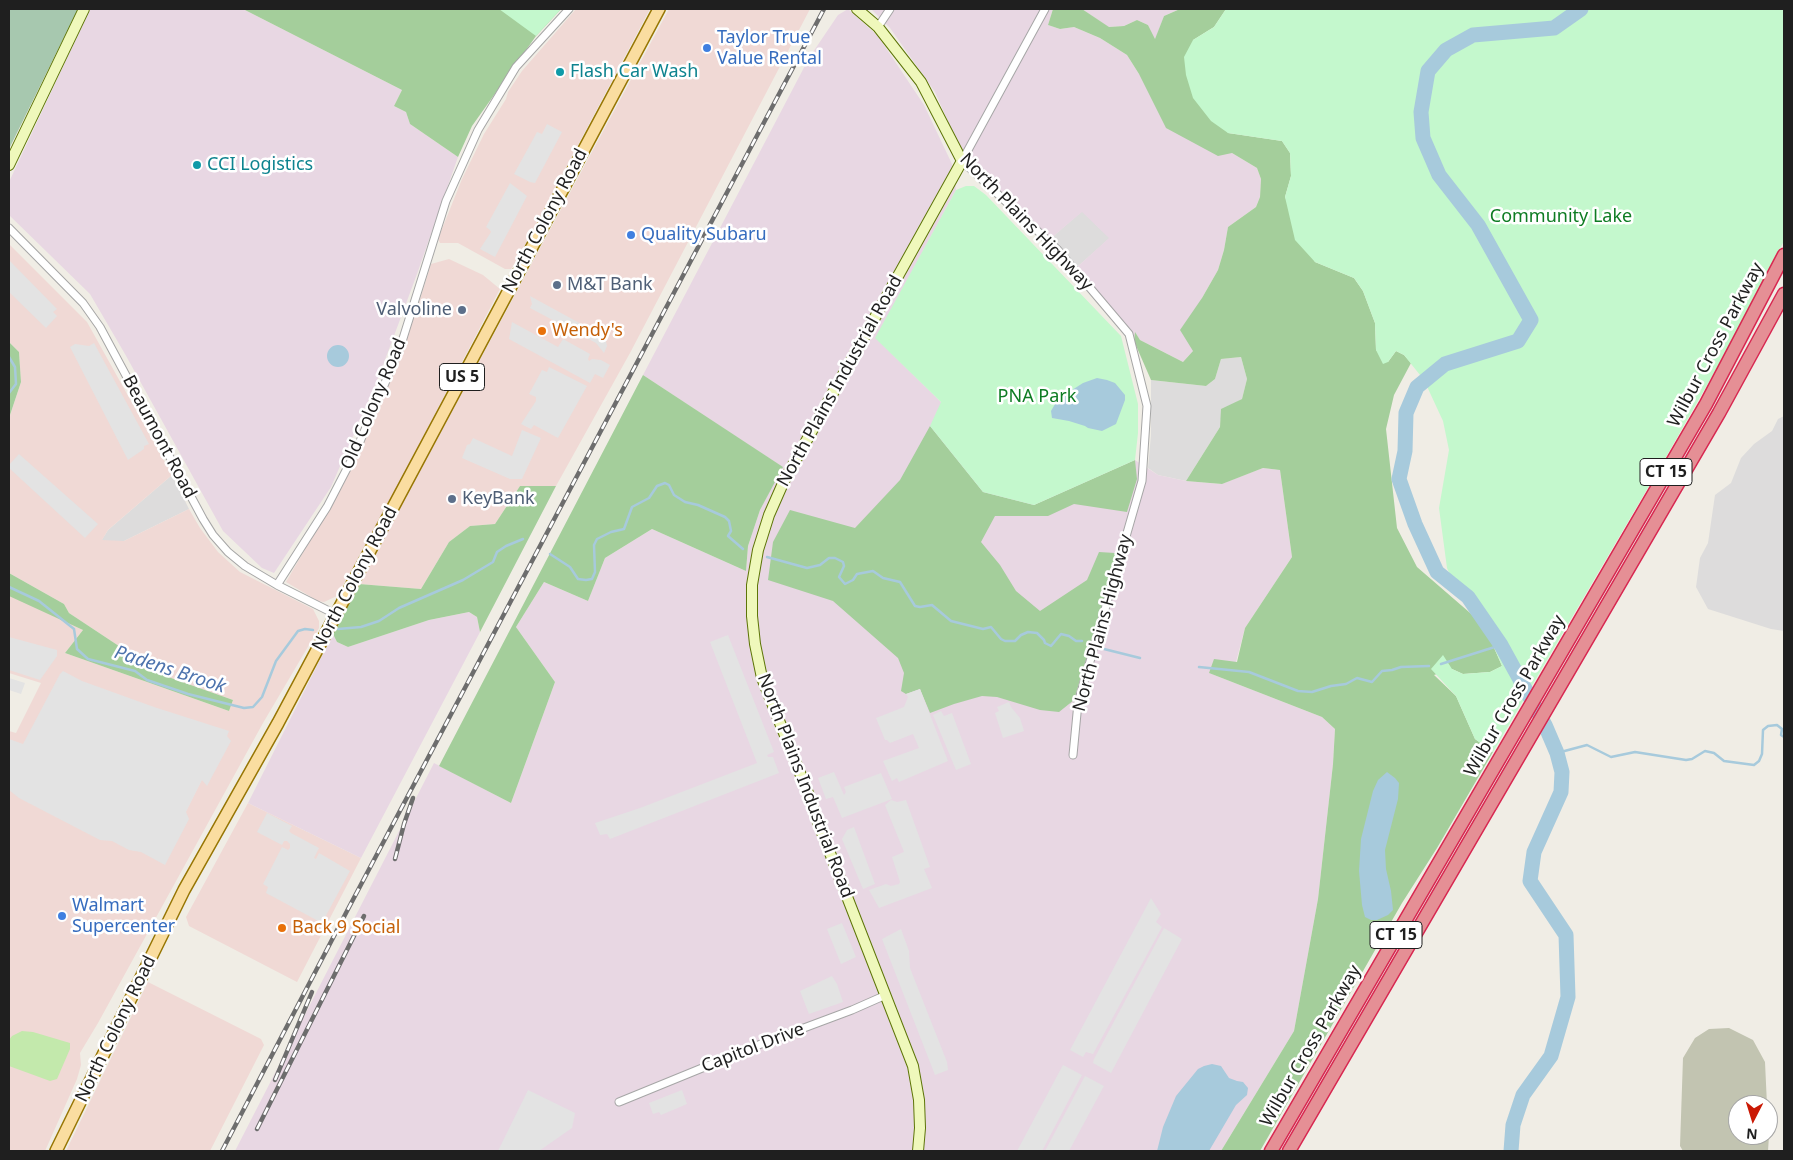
<!DOCTYPE html>
<style>
body{margin:0}
#map{position:relative;width:1793px;height:1160px;overflow:hidden;background:#f0ede5;font-family:"Noto Sans",sans-serif}
canvas{display:block}
.frame{position:absolute;inset:0;border:10px solid #1f1f1f;pointer-events:none}
.north{position:absolute;left:1728px;top:1095px;width:50px;height:50px;box-sizing:border-box;background:#fff;border:1px solid #a5a5a5;border-radius:50%;rotate:185deg;font-size:14px;font-weight:700;line-height:20px;text-align:center;color:#1f1f1f}
.north::after{content:'';display:block;margin:auto;width:18px;height:22px;background:#ca1904;clip-path:polygon(50% 0,100% 100%,50% 72%,0 100%)}
</style>
<div id="map">
<canvas width="1793" height="1160"></canvas>
<div class="frame"></div>
<div class="north">N</div>
</div>
<script>
const g = document.querySelector('canvas').getContext('2d');
g.lineJoin = 'round';
function paint(path, color) { g.fillStyle = color; g.fill(path, 'evenodd'); }
const toPath = rows => new Path2D(rows.map(r => 'M' + r).join(''));
function strokePath(path, color, width, dash) { g.strokeStyle = color; g.lineWidth = width; g.lineCap = dash ? 'butt' : 'round'; g.setLineDash(dash || []); g.stroke(path); }
function label(font, color, halo, rows, align = 'center') {
  g.font = font + ' "Noto Sans",sans-serif'; g.lineWidth = 5; g.setLineDash([]); g.textBaseline = 'middle'; g.strokeStyle = halo; g.fillStyle = color; for (const [text, x, y, turn = 0] of rows) {
    g.save(); g.translate(x, y); g.rotate((+turn || 0) * Math.PI / 180); g.textAlign = isNaN(turn) ? turn : align; if (halo) g.strokeText(text, 0, 0); g.fillText(text, 0, 0); g.restore();
  }
}
const residential = toPath([
 [1082,211,1110,238,1076,268,1050,239],
 [1241,357,1247,379,1242,399,1222,410,1220,427,1186,481,1158,475,1148,468,1151,435,1151,380,1206,386,1215,379,1221,359],
 [1784,416,1784,631,1771,629,1708,609,1696,587,1700,558,1708,543,1715,495,1731,483,1741,458,1754,444,1772,431,1778,419],
 [172,475,189,509,124,541,101,541,108,530]
]);
const commercial = toPath([
 [576,9,650,9,516,262,511,269,505,269,458,243,440,243,438,239,462,179,484,134,506,99,508,92,522,71],
 [669,9,810,9,630,353,556,486,520,486,495,524,470,526,449,542,421,589,359,584],
 [9,244,87,322,172,475,108,530,102,540,124,541,189,509,200,528,218,552,240,572,313,609,319,621,319,628,263,723,98,1023,80,1053,81,1065,77,1079,45,1151,9,1151,9,731,16,733,41,683,9,673,9,594,83,630,65,653,229,711,233,700,157,673,137,658,69,613,64,604,9,573,9,418,21,382,19,352,9,342],
 [449,259,483,275,500,289,386,508,337,596,324,602,318,601,286,582,343,484,398,361,417,309,431,264],
 [248,803,361,858,297,982,189,926,186,917],
 [148,982,261,1039,264,1045,210,1151,66,1151]
]);
const industrial = toPath([
 [90,9,243,9,402,90,394,106,406,112,410,124,458,157,417,274,379,376,331,487,274,573,262,568,223,531,125,354,90,294,9,215,9,182],
 [848,9,878,36,924,105,952,164,956,190,876,338,941,402,1034,505,1135,460,1158,475,1186,481,1221,484,1263,468,1280,470,1292,557,1245,628,1236,662,1209,673,1322,717,1335,729,1333,764,1318,899,1294,1031,1221,1151,235,1151,434,763,511,803,555,682,516,627,544,582,588,601,605,558,652,529,746,571,748,546,760,510,782,467,643,375,809,58,838,15],
 [871,9,1053,9,1048,25,1060,29,1074,27,1100,38,1127,55,1139,74,1232,153,1257,168,1261,179,1260,197,1256,207,1228,227,1224,250,1218,270,1202,298,1193,351,1183,362,1140,340,1135,333,1134,341,1076,268,1109,238,1082,212,1050,239,973,168,960,149,935,92,890,28],
 [1082,9,1180,9,1164,16,1155,40,1148,25,1137,20,1124,26,1108,27],
 [469,612,477,617,480,632,361,858,248,803,333,634,337,642,348,647,429,620]
]);
const construction = toPath([
 [1729,1028,1753,1040,1765,1062,1767,1105,1738,1105,1738,1135,1768,1135,1768,1117,1769,1136,1768,1151,1683,1151,1680,1146,1683,1058,1695,1038,1709,1029]
]);
const grass = toPath([
 [22,1031,33,1032,70,1043,70,1049,57,1079,50,1081,9,1066,9,1040,12,1036]
]);
const forest = toPath([
 [243,9,561,9,536,36,472,126,458,157,410,124,406,112,394,106,402,90],
 [1053,9,1082,9,1109,27,1124,26,1137,20,1148,25,1155,39,1164,16,1180,9,1226,9,1214,27,1193,40,1228,133,1282,141,1290,153,1291,176,1285,197,1315,262,1354,278,1363,291,1375,323,1376,350,1388,362,1396,351,1404,355,1411,363,1394,395,1386,429,1397,528,1417,567,1484,625,1502,666,1490,672,1463,674,1452,669,1434,675,1456,696,1475,739,1493,752,1437,848,1402,903,1260,1151,1221,1151,1294,1031,1318,899,1333,764,1335,729,1322,717,1209,673,1214,659,1237,662,1245,628,1292,557,1280,470,1263,468,1222,484,1186,481,1220,427,1221,409,1242,399,1247,379,1241,357,1221,359,1215,379,1206,386,1151,380,1134,341,1135,332,1140,340,1183,362,1193,351,1180,330,1202,298,1218,270,1224,250,1228,227,1256,207,1260,197,1261,179,1257,168,1232,153,1218,156,1166,128,1139,74,1127,55,1100,38,1074,27,1060,29,1048,25],
 [9,342,19,352,21,382,9,418],
 [643,375,783,467,760,510,748,546,746,571,652,529,605,558,588,601,544,582,516,627,555,682,511,803,439,766],
 [930,426,983,492,1034,505,1135,460,1137,479,1127,512,1074,504,1048,516,995,516,981,542,1000,565,1016,591,1040,611,1087,580,1099,552,1115,553,1114,565,1074,700,1059,712,1040,710,997,697,982,696,954,704,930,713,920,689,906,694,901,691,904,673,898,658,833,601,768,580,773,542,790,510,855,528,900,480],
 [520,486,556,486,480,632,477,617,469,612,429,620,348,647,337,642,333,634,359,584,421,589,449,542,470,526,495,524],
 [9,573,64,604,69,613,137,658,157,673,233,700,229,711,65,653,83,630,9,596]
]);
const cemetery = toPath([
 [9,9,78,9,9,149]
]);
const park = toPath([
 [499,9,561,9,536,36],
 [1226,9,1784,9,1784,241,1719,364,1666,457,1493,752,1475,739,1456,696,1431,669,1443,655,1452,669,1463,674,1490,672,1502,666,1481,617,1459,595,1447,568,1439,508,1449,450,1443,421,1424,380,1404,355,1396,351,1388,362,1383,364,1376,350,1375,323,1363,291,1354,278,1315,262,1295,240,1285,197,1291,176,1290,153,1282,141,1228,133,1211,121,1193,98,1186,75,1184,57,1193,40,1214,27],
 [966,186,974,186,986,195,1121,336,1138,404,1138,433,1135,460,1034,505,983,492,930,426,941,402,875,338,956,190]
]);
const parking = toPath([
 [547,124,562,132,535,183,530,182,514,174,537,132,542,134],
 [510,183,527,196,495,257,480,249,491,232,490,230,486,227],
 [9,260,57,309,53,312,57,316,46,328,9,292],
 [530,296,605,337,607,346,604,353,596,343,530,308,532,304],
 [512,322,558,347,563,339,590,354,588,359,589,361,592,359,601,360,610,365,603,378,595,374,590,383,509,339],
 [94,343,149,444,144,446,144,449,128,460,70,347,75,344,89,346],
 [549,367,587,386,558,438,534,425,531,429,521,424,536,401,536,397,529,394,542,370,547,372],
 [522,430,541,438,522,479,510,479,462,458,467,445,470,444,473,438,512,456],
 [19,454,98,524,85,538,9,468,9,465],
 [728,635,774,752,767,755,768,757,773,757,779,773,610,839,607,834,600,835,595,823,640,808,757,763,710,642],
 [9,637,57,650,57,656,40,680,9,670],
 [63,671,82,681,154,707,229,731,227,736,231,741,207,786,202,780,186,812,189,819,165,865,141,852,129,850,112,841,100,840,19,798,9,790,9,739,23,744,60,674],
 [9,678,25,683,21,694,9,690],
 [920,689,948,761,899,782,897,778,892,781,883,761,919,748,913,734,890,743,887,740,885,740,876,718,904,707,908,697,906,694],
 [1009,702,1011,707,1020,718,1024,731,1003,738,995,713,999,711,997,707],
 [941,711,944,716,952,713,971,764,956,770,933,715],
 [834,772,844,795,846,792,844,787,881,773,892,799,842,818,833,797,826,799,818,778],
 [891,800,897,802,906,800,930,867,924,869,932,888,879,908,869,890,886,884,891,886,899,884,900,882,892,857,904,852,885,805],
 [267,813,292,826,289,831,291,833,319,848,314,858,316,859,319,853,350,871,322,923,266,893,268,887,263,884,282,847,288,850,290,848,290,844,287,841,284,841,282,845,257,832],
 [854,827,875,884,863,889,842,839,847,830],
 [1151,898,1161,914,1156,922,1162,927,1093,1054,1086,1052,1083,1057,1070,1050],
 [842,923,856,957,841,964,827,929],
 [1164,928,1182,939,1111,1073,1093,1063,1094,1059],
 [901,929,909,951,910,968,947,1062,948,1070,935,1075,882,939],
 [832,976,837,984,843,1002,809,1014,800,991],
 [1063,1065,1082,1075,1042,1151,1017,1151],
 [1085,1076,1104,1086,1069,1151,1045,1151],
 [528,1090,575,1113,572,1128,539,1151,498,1151],
 [682,1090,687,1104,661,1115,659,1112,653,1114,649,1103]
]);
const water = toPath([
 '327 356a11 11 0 1 1 22 0a11 11 0 1 1-22 0Z',
 [1097,378,1107,380,1115,383,1125,395,1125,400,1116,424,1102,431,1088,428,1085,426,1069,421,1052,418,1051,411,1058,399,1083,383],
 [1387,772,1395,778,1399,783,1398,799,1385,850,1386,869,1391,891,1393,910,1388,915,1377,920,1371,920,1365,917,1362,905,1359,871,1361,839,1373,791,1378,780],
 [1212,1064,1221,1066,1229,1078,1237,1081,1243,1082,1248,1088,1247,1095,1236,1105,1209,1151,1157,1151,1163,1127,1176,1096,1198,1069,1204,1066]
]);
const stream = toPath([
 [9,357,15,367,16,384,9,393],
 [550,554,570,567,578,579,586,580,592,579,595,572,594,545,597,539,611,532,624,529,632,507,649,498,657,486,665,483,669,485,674,495,685,502,698,505,725,517,729,521,731,531,728,536,743,549],
 [767,557,807,568,820,565,829,558,835,558,843,562,844,566,839,577,845,584,853,580,857,574,873,571,883,578,900,582,915,606,920,607,932,605,951,621,983,629,991,627,1001,639,1005,641,1015,641,1021,635,1028,632,1037,633,1044,640,1045,643,1051,646,1061,634,1069,636,1076,641,1082,641],
 [9,587,39,601,74,629,77,649,88,659,135,671,147,680,188,694,244,708,253,707,262,697,276,661,298,631,305,629,313,630],
 [338,629,361,627,379,621,399,608,463,580,493,562,497,552,506,546,523,539],
 [1104,649,1140,658],
 [1441,664,1501,645],
 [1199,667,1249,672,1298,691,1312,692,1331,686,1346,684,1357,678,1372,682,1382,671,1392,670,1401,667,1429,666],
 [1557,753,1587,745,1611,757,1635,752,1686,760,1692,759,1705,751,1714,753,1724,761,1754,765,1759,761,1762,754,1763,730,1768,726,1777,725,1782,729,1781,735,1784,737]
]);
const river = toPath([
 [1511,1151,1513,1125,1523,1095,1551,1056,1568,997,1566,935,1530,881,1534,852,1561,792,1562,772,1557,753,1545,725,1501,645,1468,597,1437,572,1415,524,1399,479,1405,451,1406,413,1417,387,1445,364,1518,341,1531,320,1478,225,1439,175,1423,138,1421,112,1428,71,1446,50,1473,35,1554,28,1581,9]
]);
const street = toPath([
 [1045,9,962,161,1057,249,1129,334,1147,406,1142,481,1078,703,1073,755],
 [878,27,890,9],
 [9,228,83,303,100,327,203,519,213,535,228,552,245,566,277,585,335,614],
 [277,585,327,507,355,453,400,348,446,201,478,130,516,67,569,9],
 [619,1102,761,1044,852,1010,886,995]
]);
const secondary = toPath([
 [857,9,878,27,921,82,962,161,784,481,769,515,758,550,752,585,752,616,755,644,762,678,810,798,814,812,913,1066,919,1100,920,1128,918,1151],
 [9,165,84,9]
]);
const primary = toPath([
 [56,1151,184,890,278,723,659,9]
]);
const highway = toPath([
 [1271,1151,1706,404,1784,255],
 [1289,1151,1719,413,1784,294]
]);
const rail = toPath([
 [395,859,404,824,413,798],
 [275,1080,312,992],
 [257,1129,364,916],
 [222,1151,347,911,824,9]
]);
const markers = [
 [707,48,5,"#3f7fe0"],
 [560,72,5,"#0f9aa8"],
 [197,165,5,"#0f9aa8"],
 [631,235,5,"#3f7fe0"],
 [557,285,5,"#5c6f8a"],
 [462,310,5,"#5c6f8a"],
 [542,331,5,"#e8710a"],
 [452,499,5,"#5c6f8a"],
 [62,916,5,"#3f7fe0"],
 [282,928,5,"#e8710a"]
];
const shields = [
 [462,377,45],
 [1666,472,52],
 [1396,935,52]
];
const shieldNames = [
 ["US 5",462,377],
 ["CT 15",1666,472],
 ["CT 15",1396,935]
];
const shopNames = [
 ["Taylor True",717,38],
 ["Value Rental",717,59],
 ["Quality Subaru",641,235],
 ["Walmart",72,906],
 ["Supercenter",72,927]
];
const cultureNames = [
 ["Flash Car Wash",570,72],
 ["CCI Logistics",207,165]
];
const parkNames = [
 ["Community Lake",1561,217],
 ["PNA Park",1037,397]
];
const streetNames = [
 ["North Colony Road",545,221,-62],
 ["North Plains Highway",1026,222,46],
 ["Wilbur Cross Parkway",1716,345,-62],
 ["North Plains Industrial Road",840,381,-61],
 ["Old Colony Road",374,404,-67],
 ["Beaumont Road",159,437,62],
 ["North Colony Road",355,579,-62],
 ["North Plains Highway",1103,623,-75],
 ["Wilbur Cross Parkway",1515,696,-60],
 ["North Plains Industrial Road",805,786,69],
 ["North Colony Road",116,1029,-64],
 ["Wilbur Cross Parkway",1311,1046,-60],
 ["Capitol Drive",753,1048,-21]
];
const serviceNames = [
 ["M&T Bank",567,285],
 ["Valvoline",452,310,"right"],
 ["KeyBank",462,499]
];
const foodNames = [
 ["Wendy's",552,331],
 ["Back 9 Social",292,928]
];
const waterNames = [
 ["Padens Brook",170,670,18]
];
paint(residential, '#dddcdc');
paint(commercial, '#f0d9d5');
paint(industrial, '#e8d7e3');
paint(construction, '#c2c4b1');
paint(grass, '#c3e9ac');
paint(forest, '#a4ce9b');
paint(cemetery, '#a7c8af');
paint(park, '#c4f8cd');
paint(parking, '#e3e3e3');
paint(water, '#a7cadc');
strokePath(stream, '#a7cadc', 2.5);
strokePath(river, '#a7cadc', 15);
strokePath(street, '#a6a6a6', 9);
strokePath(secondary, '#5d7507', 12);
strokePath(primary, '#977603', 14);
strokePath(highway, '#d82851', 15);
strokePath(street, '#fff', 7);
strokePath(secondary, '#eff8bb', 10);
strokePath(primary, '#fadda0', 11);
strokePath(highway, '#e58f95', 12);
strokePath(rail, '#6d6d6d', 4.5);
strokePath(rail, '#fff', 2.5, [8]);
for (const [x, y, r, color] of markers) { const dot = new Path2D(); dot.arc(x, y, r, 0, 2 * Math.PI); g.fillStyle = color; g.fill(dot); strokePath(dot, '#fff', 2); }
for (const [x, y, w] of shields) { const box = new Path2D(); box.roundRect(x - w / 2, y - 13.5, w, 27, 4); g.fillStyle = '#fff'; g.fill(box); strokePath(box, '#1f1f1f', 1); }
label('bold 16px', '#1f1f1f', null, shieldNames);
label('18px', '#366cbe', '#fff', shopNames, 'left');
label('18px', '#0d838f', '#fff', cultureNames, 'left');
label('18px', '#0e7c23', '#fff', parkNames);
label('18px', '#1f1f1f', '#fff', streetNames);
label('18px', '#4e5e75', '#fff', serviceNames, 'left');
label('18px', '#c56008', '#fff', foodNames, 'left');
label('italic 19px', '#4d73ad', '#fff', waterNames);
</script>
